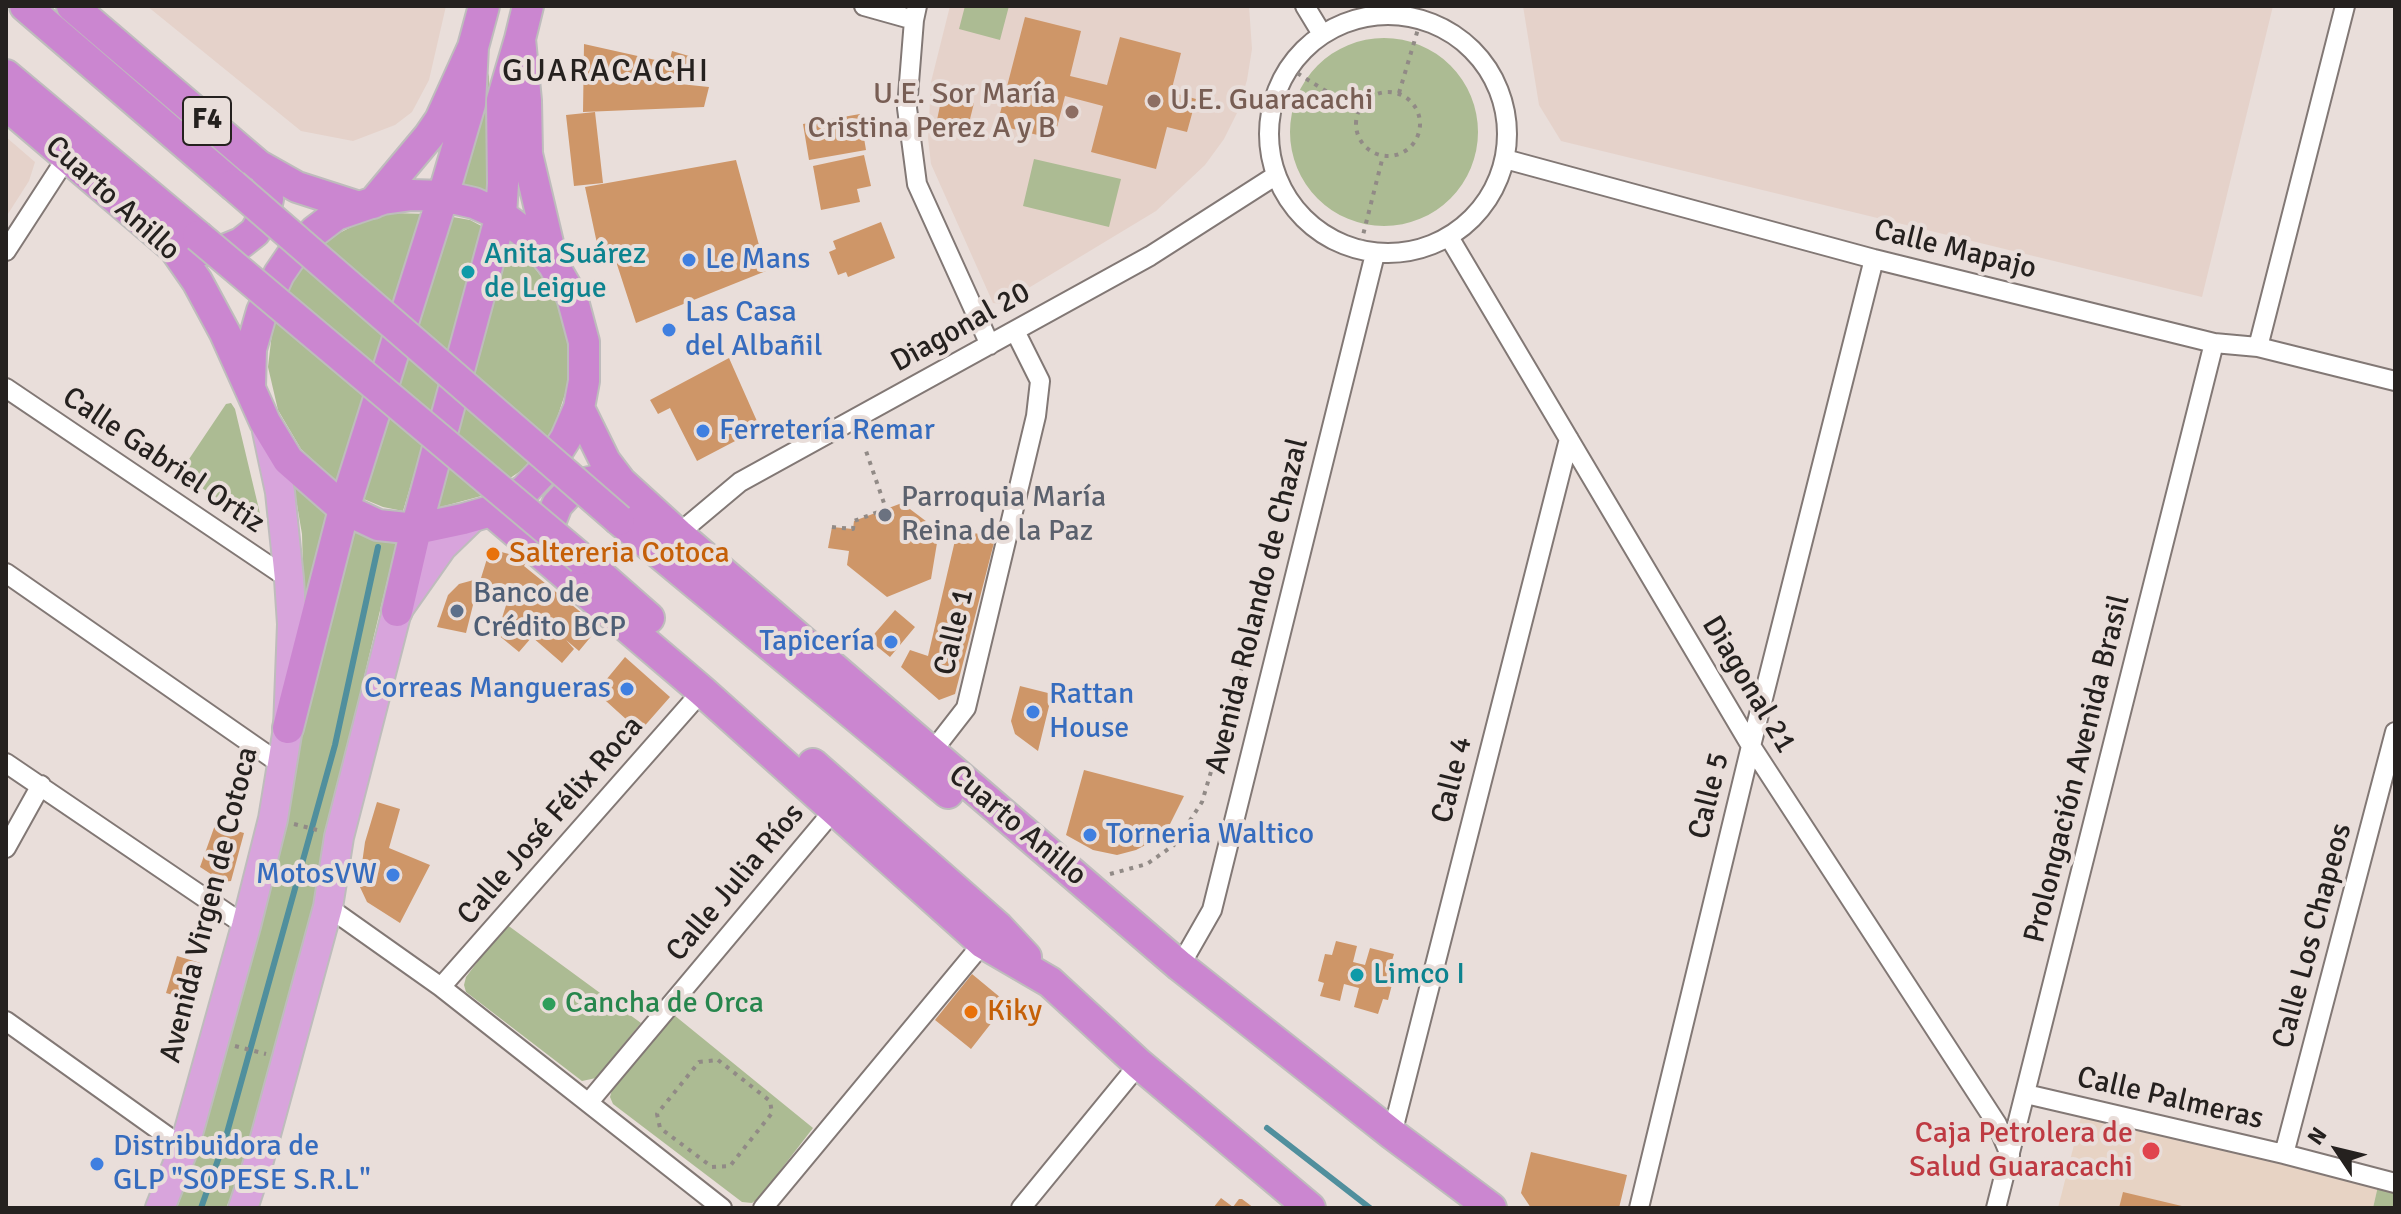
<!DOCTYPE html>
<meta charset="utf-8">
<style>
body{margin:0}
#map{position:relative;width:2401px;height:1214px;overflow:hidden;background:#e9deda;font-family:Signika,sans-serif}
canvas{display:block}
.frame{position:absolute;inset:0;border:8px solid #25211f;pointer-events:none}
.north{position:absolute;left:2297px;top:1110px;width:80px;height:80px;-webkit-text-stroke:6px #e9deda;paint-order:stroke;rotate:305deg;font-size:22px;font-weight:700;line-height:32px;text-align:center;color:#25211f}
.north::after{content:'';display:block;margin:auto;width:28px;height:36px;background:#25211f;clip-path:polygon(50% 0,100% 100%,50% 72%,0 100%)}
</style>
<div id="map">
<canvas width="2401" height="1214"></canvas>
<div class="frame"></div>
<div class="north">N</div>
</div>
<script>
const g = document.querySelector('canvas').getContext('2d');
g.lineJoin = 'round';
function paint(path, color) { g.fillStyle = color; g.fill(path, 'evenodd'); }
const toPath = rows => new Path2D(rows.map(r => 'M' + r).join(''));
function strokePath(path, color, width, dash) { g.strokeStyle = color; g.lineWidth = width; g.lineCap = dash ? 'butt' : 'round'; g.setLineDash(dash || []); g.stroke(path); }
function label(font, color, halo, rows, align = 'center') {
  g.font = font + ' Signika,sans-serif'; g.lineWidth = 8; g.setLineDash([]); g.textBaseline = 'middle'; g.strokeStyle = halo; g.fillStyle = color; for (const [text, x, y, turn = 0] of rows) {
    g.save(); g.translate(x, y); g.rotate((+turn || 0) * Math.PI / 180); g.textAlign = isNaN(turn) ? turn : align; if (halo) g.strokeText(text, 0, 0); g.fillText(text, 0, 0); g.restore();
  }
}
const built = toPath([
 [147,6,446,6,429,80,412,112,395,125,353,141,301,131],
 [950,6,1249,6,1252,49,1247,80,1238,111,1224,139,1205,165,1156,211,1002,304,993,303,931,164,928,138,931,82],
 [1523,6,2273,6,2202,297,1561,141,1539,105],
 [6,137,35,162,29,181,6,217]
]);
const medical = toPath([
 [2081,1117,2378,1186,2373,1208,2058,1208]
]);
const green = toPath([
 [965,6,1009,6,1000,40,959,29],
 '1290 132a94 94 0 1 1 188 0a94 94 0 1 1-188 0Z',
 [489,73,490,150,491,199,463,186,480,104],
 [1034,159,1121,179,1109,227,1023,206],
 [390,213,428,214,338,483,301,449,278,410,268,367,273,324,292,280,324,241,353,226],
 [453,217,470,220,487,229,403,511,383,507,359,497],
 [509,243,524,254,553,292,568,337,568,385,553,430,525,468,485,495,433,509],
 [231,403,235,409,262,522,261,525,256,524,187,478,183,473,183,468,226,404],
 [294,487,332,517,304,603,302,534],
 [351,528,396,544,321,856,309,942,240,1176,226,1208,177,1208,203,1132,256,944,298,739],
 [506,924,641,1023,596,1078,582,1081,466,992,464,985,466,977],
 [674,1015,813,1128,759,1198,752,1203,742,1202,613,1104,610,1097,612,1090],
 [2378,1186,2395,1189,2395,1208,2373,1208]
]);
const stream = toPath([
 [1267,1128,1370,1208],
 [201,1208,225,1140,335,745,378,547]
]);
const building = toPath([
 [1025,17,1081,31,1070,76,1107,85,1120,37,1181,53,1171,92,1196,99,1187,132,1167,127,1156,169,1091,152,1103,106,1065,96,1054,139,997,125],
 [584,44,669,63,672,51,689,56,680,84,709,87,704,107,583,112],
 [942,96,974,103,968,127,937,120],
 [595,112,603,183,574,186,566,115],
 [860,114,866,150,809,160,803,124],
 [864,155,871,186,857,189,860,202,821,210,813,166],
 [736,160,766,271,636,323,612,249,599,253,585,187],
 [881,222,895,258,848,277,846,272,838,275,829,252,836,249,833,241],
 [729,358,760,428,697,461,670,408,658,414,650,400],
 [902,503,939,531,931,579,887,597,847,565,849,551,828,548,832,527,853,529,854,521],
 [957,532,996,535,955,694,939,700,901,667,910,650,928,656],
 [490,549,528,559,524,566,599,627,579,651,566,640,574,649,562,663,532,637,519,652,497,634,508,599,477,589,466,633,437,627,448,595,459,584,481,578],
 [895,610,915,627,890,657,869,640],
 [625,657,670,697,641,730,638,730,596,692],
 [1020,686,1052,694,1038,751,1015,734,1011,721],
 [1084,770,1184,796,1169,826,1155,840,1136,850,1117,855,1093,850,1066,835],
 [377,802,400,809,389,848,430,865,400,923,367,902,359,885,365,842],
 [215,825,244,833,231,881,223,882,200,867],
 [1336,941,1357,946,1353,962,1365,965,1370,948,1394,954,1390,967,1396,969,1388,1000,1383,999,1378,1014,1354,1007,1359,988,1344,984,1340,1001,1320,996,1324,983,1318,981,1325,954,1332,955],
 [177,956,204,964,193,1001,166,993],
 [972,974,1007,1003,971,1049,935,1020],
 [1531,1152,1627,1175,1619,1208,1531,1208,1521,1193],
 [2123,1192,2186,1207,2186,1208,2119,1208],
 [1221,1198,1233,1207,1239,1199,1242,1199,1254,1208,1213,1208]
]);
const path = toPath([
 [1289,68,1358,111],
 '1356 124a32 32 0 1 1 64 0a32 32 0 1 1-64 0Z',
 [1399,93,1421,19],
 [1361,243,1383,156],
 [832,527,853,529,854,521,886,509,866,451],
 [294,824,317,830],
 [1110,874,1147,864,1174,845,1202,802,1253,630,1265,619],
 [235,1046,266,1054],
 [718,1060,770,1101,772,1113,730,1166,712,1167,660,1128,657,1114,699,1062,718,1060]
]);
const minor = toPath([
 [864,6,914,20],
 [917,6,914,20,907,108,917,184,990,345],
 [1305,6,1322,34],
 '1269 134a119 119 0 1 1 238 0a119 119 0 1 1-238 0Z',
 [1505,159,1874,259,2214,343,2258,347,2395,381],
 [1449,237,1751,746,1997,1124,2010,1155],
 [6,251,67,157],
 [2258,347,2345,6],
 [6,388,289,579],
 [678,534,740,482,1150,256,1275,176],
 [6,573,282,765],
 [931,753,966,708,1036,416,1040,381,1015,331],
 [6,763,246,926],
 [6,848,41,785],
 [328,907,441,987,722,1208],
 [1180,966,1212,910,1375,254],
 [441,987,702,691],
 [6,1021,184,1148],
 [2026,1094,2284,1154,2395,1183],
 [589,1102,834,810],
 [1392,1134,1569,439],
 [2284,1154,2395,732],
 [763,1208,983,943],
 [1021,1208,1139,1064],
 [1639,1208,1751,746,1874,259],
 [1996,1208,2214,343]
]);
const primary = toPath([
 [160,1208,184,1148,246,926,273,819,288,728,292,624,289,579,280,492,267,431],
 [243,1208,259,1160,328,907,339,837,397,611,442,547,474,516]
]);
const trunk = toPath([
 [25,6,233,185],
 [72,6,258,165,297,187,359,207],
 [528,6,520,39,526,101,527,154,552,260],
 [6,75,198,236],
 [6,105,174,248,197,281,225,333,265,422,288,460,344,509,378,525,416,529,463,519,491,511,525,490,549,465,566,438,579,408,584,381,584,342,572,297,553,264,529,236,501,215,474,203,443,196,412,195,383,199,336,215,315,231,292,255,279,274,262,311,251,349,250,387],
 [373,203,429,136,440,120,473,47,484,6],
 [192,250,224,250,241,243,255,232,264,216,268,199,266,187],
 [579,408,605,461,621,482,678,534,1180,966,1392,1134,1491,1208],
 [491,511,702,691,983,943,1050,982,1139,1064,1310,1208],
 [619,520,948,793],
 [552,553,549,541,550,523,557,505,570,491,585,483,603,479],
 [582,559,649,618],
 [397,611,416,529,501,215,503,184,502,100,520,39],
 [288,728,344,509,443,196,470,104,473,47],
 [813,764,998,927,1026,957]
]);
const trunkBridge = toPath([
 [233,185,619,520],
 [198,236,582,559]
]);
const markers = [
 [1154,101,8,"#8d6e63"],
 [1072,112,8,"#8d6e63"],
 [689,260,8,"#3f7fe0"],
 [468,272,8,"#0f9aa8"],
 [669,330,8,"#3f7fe0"],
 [703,431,8,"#3f7fe0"],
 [885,515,8,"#6b7280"],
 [493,554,8,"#e8710a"],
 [457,611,8,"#5c6f8a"],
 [891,642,8,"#3f7fe0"],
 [627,689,8,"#3f7fe0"],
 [1033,712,8,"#3f7fe0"],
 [1090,835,8,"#3f7fe0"],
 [393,875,8,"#3f7fe0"],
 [1357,975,8,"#0f9aa8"],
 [549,1004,8,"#2e9e5b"],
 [971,1012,8,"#e8710a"],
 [2151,1151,10,"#e0444e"],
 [97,1164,8,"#3f7fe0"]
];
const shields = [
 [207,121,48]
];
const shieldNames = [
 ["F4",207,121]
];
const educationNames = [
 ["U.E. Sor María",1056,95],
 ["Cristina Perez A y B",1056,129],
 ["U.E. Guaracachi",1170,101,"left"]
];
const streetNames = [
 ["Cuarto Anillo",112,199,42],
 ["Calle Mapajo",1955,250,14],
 ["Diagonal 20",961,328,-29],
 ["Calle Gabriel Ortiz",163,461,34],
 ["Avenida Rolando de Chazal",1258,606,-76],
 ["Calle 1",955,632,-77],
 ["Diagonal 21",1748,685,59],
 ["Prolongación Avenida Brasil",2078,769,-76],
 ["Calle 4",1453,780,-76],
 ["Calle 5",1710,796,-76],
 ["Calle José Félix Roca",551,821,-49],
 ["Cuarto Anillo",1017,826,40],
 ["Calle Julia Ríos",736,883,-50],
 ["Avenida Virgen de Cotoca",210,905,-76],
 ["Calle Los Chapeos",2313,936,-75],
 ["Calle Palmeras",2170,1099,13]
];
const cultureNames = [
 ["Anita Suárez",484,255],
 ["de Leigue",484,289],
 ["Limco I",1373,975]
];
const shopNames = [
 ["Le Mans",705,260],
 ["Las Casa",685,313],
 ["del Albañil",685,347],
 ["Ferretería Remar",719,431],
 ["Tapicería",875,642,"right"],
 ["Correas Mangueras",611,689,"right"],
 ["Rattan",1049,695],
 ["House",1049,729],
 ["Torneria Waltico",1106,835],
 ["MotosVW",377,875,"right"],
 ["Distribuidora de",113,1147],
 ["GLP \"SOPESE S.R.L\"",113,1181]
];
const worshipNames = [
 ["Parroquia María",901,498],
 ["Reina de la Paz",901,532]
];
const foodNames = [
 ["Saltereria Cotoca",509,554],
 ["Kiky",987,1012]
];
const serviceNames = [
 ["Banco de",473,594],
 ["Crédito BCP",473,628]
];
const leisureNames = [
 ["Cancha de Orca",565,1004]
];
const healthNames = [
 ["Caja Petrolera de",2133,1134],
 ["Salud Guaracachi",2133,1168]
];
const neighbourhoodNames = [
 ["GUARACACHI",606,73]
];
paint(built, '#e5d2ca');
paint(medical, '#e7d3c4');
paint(green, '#acbb93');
strokePath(stream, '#508f9d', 6);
paint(building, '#ce9668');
strokePath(minor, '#827875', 22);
strokePath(primary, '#bebcbc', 32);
strokePath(trunk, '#bebcbc', 34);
strokePath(path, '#918a86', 4, [4, 6]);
strokePath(minor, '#fff', 18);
strokePath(primary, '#d8a4dc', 28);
strokePath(trunk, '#cb86d0', 30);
strokePath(trunkBridge, '#bebcbc', 34, []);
strokePath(trunkBridge, '#cb86d0', 30);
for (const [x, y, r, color] of markers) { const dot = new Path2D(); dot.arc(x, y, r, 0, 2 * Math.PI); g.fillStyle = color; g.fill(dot); strokePath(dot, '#e9deda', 3); }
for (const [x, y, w] of shields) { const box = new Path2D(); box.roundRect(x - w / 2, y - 24, w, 48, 6); g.fillStyle = '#e9deda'; g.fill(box); strokePath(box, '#25211f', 2); }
label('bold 28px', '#25211f', null, shieldNames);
label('30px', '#785e54', '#e9deda', educationNames, 'right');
label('30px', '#25211f', '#e9deda', streetNames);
label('30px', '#0d838f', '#e9deda', cultureNames, 'left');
label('30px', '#366cbe', '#e9deda', shopNames, 'left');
label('30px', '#5b616d', '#e9deda', worshipNames, 'left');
label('30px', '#c56008', '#e9deda', foodNames, 'left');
label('30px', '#4e5e75', '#e9deda', serviceNames, 'left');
label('30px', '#27864d', '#e9deda', leisureNames, 'left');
label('30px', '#be3a42', '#e9deda', healthNames, 'right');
g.letterSpacing = '2px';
label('32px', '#25211f', '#e9deda', neighbourhoodNames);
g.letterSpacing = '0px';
</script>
